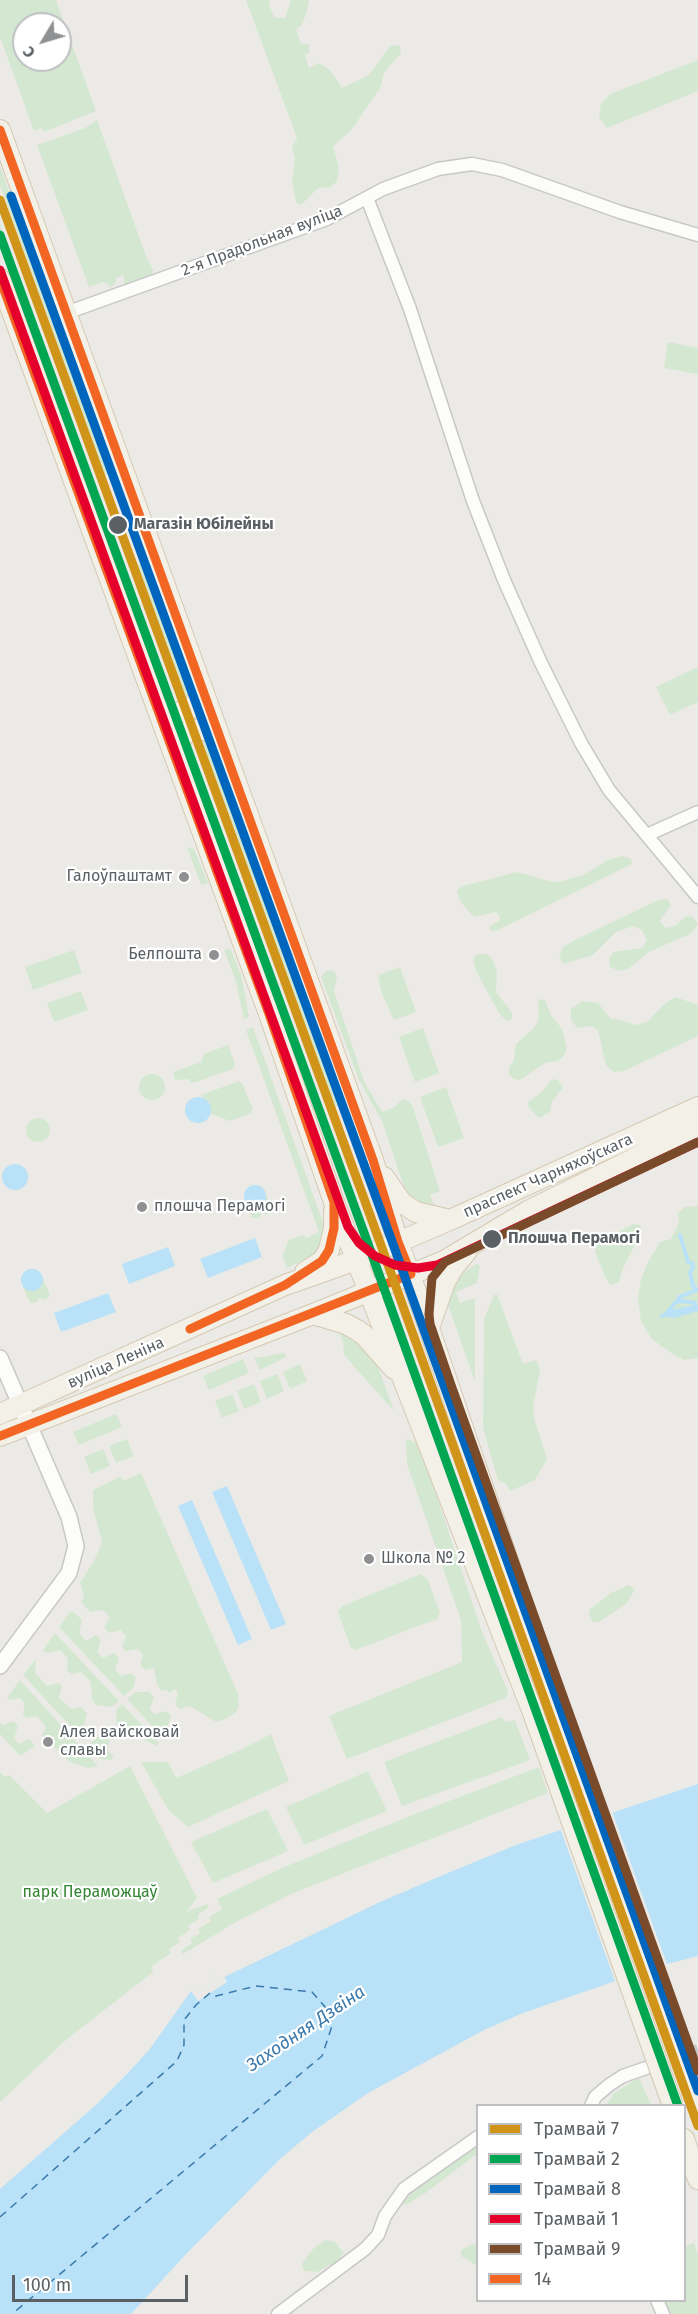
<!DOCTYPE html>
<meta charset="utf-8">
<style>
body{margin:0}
#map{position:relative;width:698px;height:2314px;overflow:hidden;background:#eceae6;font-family:"Fira Sans",sans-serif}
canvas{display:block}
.legend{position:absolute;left:476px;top:2104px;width:210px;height:198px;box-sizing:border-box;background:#fff;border:2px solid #bdbfc1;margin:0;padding:8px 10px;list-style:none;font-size:18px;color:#5b6064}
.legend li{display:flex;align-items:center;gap:12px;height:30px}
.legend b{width:30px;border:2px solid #bdbfc1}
.north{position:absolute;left:12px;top:12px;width:60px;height:60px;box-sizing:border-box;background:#fff;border:2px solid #bdbfc1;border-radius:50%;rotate:232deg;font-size:16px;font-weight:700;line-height:24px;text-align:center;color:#5b6064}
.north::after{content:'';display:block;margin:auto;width:21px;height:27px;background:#8e9092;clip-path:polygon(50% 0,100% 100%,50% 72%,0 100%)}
.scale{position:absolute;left:12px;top:2275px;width:176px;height:27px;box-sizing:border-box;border:3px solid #5b6064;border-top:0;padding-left:8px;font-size:18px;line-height:21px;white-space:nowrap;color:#5b6064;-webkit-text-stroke:4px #fff;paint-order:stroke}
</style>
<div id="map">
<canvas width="698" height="2314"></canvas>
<ul class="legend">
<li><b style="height:8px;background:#d09419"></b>Трамвай 7</li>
<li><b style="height:8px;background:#00a651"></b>Трамвай 2</li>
<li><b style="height:8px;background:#0065bd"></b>Трамвай 8</li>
<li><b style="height:8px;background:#e4002b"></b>Трамвай 1</li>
<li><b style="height:8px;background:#7a4b2a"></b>Трамвай 9</li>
<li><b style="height:8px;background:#f26522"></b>14</li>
</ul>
<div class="north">С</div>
<div class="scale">100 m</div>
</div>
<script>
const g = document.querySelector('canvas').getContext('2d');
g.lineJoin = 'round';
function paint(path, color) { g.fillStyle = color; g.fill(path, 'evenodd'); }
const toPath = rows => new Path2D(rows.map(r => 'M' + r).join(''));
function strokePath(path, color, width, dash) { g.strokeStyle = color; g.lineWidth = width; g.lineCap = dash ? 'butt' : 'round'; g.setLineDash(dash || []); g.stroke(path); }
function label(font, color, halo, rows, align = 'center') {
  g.font = font + ' "Fira Sans",sans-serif'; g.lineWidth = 4.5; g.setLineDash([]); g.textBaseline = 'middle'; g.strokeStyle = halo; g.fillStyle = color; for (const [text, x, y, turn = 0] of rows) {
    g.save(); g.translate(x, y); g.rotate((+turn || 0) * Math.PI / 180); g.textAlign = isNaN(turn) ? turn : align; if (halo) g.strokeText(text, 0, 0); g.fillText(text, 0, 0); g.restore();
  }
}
const green = toPath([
 [0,0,56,0,96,111,44,132,42,128,34,131,0,37],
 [24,24,60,24,60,60,24,60],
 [246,0,270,0,269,5,274,17,285,18,291,0,309,0,307,12,301,26,296,29,301,44,309,44,309,53,305,55,309,68,319,63,330,70,342,88,369,75,390,46,400,45,401,53,384,73,380,88,352,129,333,147,339,167,337,181,331,187,318,188,301,205,296,202,292,182,295,158,292,147,297,138],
 [698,60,698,91,607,128,599,118,601,104,610,94],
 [97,120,145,253,153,270,151,278,124,287,124,275,116,278,117,281,111,287,104,282,89,287,37,145,85,128],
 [0,166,110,473,104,475,0,185],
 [0,224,64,399,60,401,88,482,0,240],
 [668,342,698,348,698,374,664,368],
 [96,490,175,709,168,704,91,492],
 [145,562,192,694,188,704,136,565],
 [698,667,698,702,670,715,656,687],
 [199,734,212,744,339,1105,333,1107],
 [189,739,364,1223,361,1224,185,747],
 [187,847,194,849,208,883,201,885],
 [622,856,631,859,632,864,496,931,490,930,490,926,499,921,500,917,496,912,474,917,460,901,457,890,463,886,517,872,552,882,563,881,585,874,608,860],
 [667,899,671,905,660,921,665,928,675,926,685,917,692,916,698,925,690,934,649,952,628,969,619,971,610,967,609,958,613,952,642,948,647,941,642,930,633,926,616,932,593,955,564,964,559,958,563,947,573,941,656,901],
 [230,948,241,974,249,1017,244,1019,235,979,224,950],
 [74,950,82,973,33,990,25,967],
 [476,954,487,954,493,961,497,972,496,992,512,1013,512,1019,508,1021,500,1015,476,971,473,959],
 [400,967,416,1012,394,1020,382,994,378,975],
 [330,970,335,972,337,977,334,991,364,1081,382,1112,393,1108,403,1099,409,1101,413,1107,440,1191,430,1195,436,1210,414,1202,406,1193,382,1121,359,1080,321,977,325,972],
 [81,991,88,1010,54,1022,47,1003],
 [676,997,698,1005,698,1036,624,1071,614,1072,606,1065,598,1030,590,1026,577,1028,571,1020,571,1009,583,1001,598,1003,611,1019,618,1019,636,1025,647,1022,664,1004],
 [540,999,545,1000,551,1015,562,1029,567,1049,563,1057,558,1061,545,1063,520,1080,514,1079,509,1074,509,1067,514,1060,516,1044,533,1029,537,1023,539,1017,538,1002],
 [253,1027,325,1228,325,1237,316,1254,287,1268,282,1256,289,1240,304,1235,306,1238,319,1232,246,1030],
 [423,1028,439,1073,415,1082,399,1037],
 [228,1045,235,1064,233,1069,196,1082,190,1083,189,1079,175,1080,173,1072,201,1062,204,1054],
 '139 1087a13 13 0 1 1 26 0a13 13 0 1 1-26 0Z',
 [552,1079,558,1080,563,1088,552,1101,550,1112,539,1118,529,1108,528,1102,542,1092],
 [239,1081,242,1083,253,1109,251,1113,230,1121,211,1114,211,1110,201,1095],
 [446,1087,464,1138,438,1147,420,1097],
 '26 1130a12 12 0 1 1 24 0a12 12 0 1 1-24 0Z',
 [266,1194,272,1210,267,1215,262,1213,259,1218,252,1218,245,1200,247,1204,260,1205,265,1200],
 [698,1206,698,1358,684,1360,668,1351,651,1338,641,1321,638,1298,641,1279,648,1262,660,1242,671,1239,679,1223,678,1213,685,1207],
 [633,1224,640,1225,642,1231,623,1268,619,1282,611,1285,606,1279,595,1252,596,1244],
 [477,1263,480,1266,477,1283,456,1292,460,1303,475,1298,475,1382,446,1299,459,1277],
 [43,1279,50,1295,48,1298,45,1300,39,1298,37,1302,30,1303,22,1285,25,1288,34,1291,40,1288],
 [497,1294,523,1364,536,1360,540,1370,533,1408,535,1421,547,1459,535,1480,510,1491,506,1484,498,1480,483,1428,484,1319,494,1295],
 [343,1329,375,1358,394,1411,344,1355,343,1342,338,1330],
 [284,1353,286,1357,260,1370,254,1358],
 [243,1359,249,1373,209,1390,203,1376],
 [300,1364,307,1381,290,1389,283,1372],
 [277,1374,284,1391,267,1399,260,1381],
 [254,1384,261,1402,244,1409,237,1391],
 [232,1394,239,1411,222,1418,215,1401],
 [116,1414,122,1427,79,1445,73,1432],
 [127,1439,134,1456,116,1463,109,1446],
 [406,1439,416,1442,424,1458,482,1632,508,1691,506,1698,347,1759,329,1716,462,1662,461,1620,407,1464],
 [103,1449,110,1466,91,1474,84,1457],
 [141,1473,238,1694,239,1706,236,1712,227,1718,216,1722,190,1706,180,1709,175,1704,178,1693,175,1689,170,1693,166,1690,162,1691,157,1685,154,1668,145,1670,140,1664,143,1655,138,1649,126,1651,122,1647,126,1636,121,1630,109,1633,104,1627,110,1618,103,1610,90,1612,81,1602,84,1596,80,1583,96,1557,102,1542,93,1508,93,1490,121,1476,123,1481],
 [421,1574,428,1580,440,1613,437,1619,355,1650,351,1648,338,1612,342,1606],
 [629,1585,635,1589,627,1603,599,1622,593,1622,589,1615,589,1610,611,1593],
 [70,1612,74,1612,82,1620,79,1633,86,1641,96,1635,101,1640,97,1652,103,1658,114,1653,119,1658,115,1670,121,1676,132,1673,136,1678,133,1688,124,1696,59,1627],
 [55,1633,119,1701,112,1707,96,1705,92,1700,91,1682,81,1672,71,1674,67,1670,68,1659,60,1650,46,1653,43,1650],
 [36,1659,35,1673,47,1686,58,1683,62,1686,59,1698,71,1709,81,1707,87,1713,84,1724,92,1733,84,1741,23,1675],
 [20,1680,98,1766,88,1768,70,1762,42,1736,46,1727,37,1716,26,1718,23,1714,25,1703,19,1698,10,1700,7,1698],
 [135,1692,149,1692,154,1697,150,1709,155,1714,166,1711,171,1716,164,1739,127,1699],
 [122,1704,158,1742,158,1746,117,1727,116,1710],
 [502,1717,505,1722,515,1720,530,1760,402,1806,384,1762],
 [14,1721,18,1726,14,1738,19,1744,29,1739,35,1746,20,1756,0,1734,0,1721,3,1725],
 [271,1734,289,1781,188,1827,169,1811,141,1762,168,1762,176,1778,238,1751],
 [106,1735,110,1740,107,1750,114,1757,111,1760,99,1759,88,1746,97,1737],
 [130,1766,197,1898,186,1912,207,1904,209,1907,198,1915,199,1919,188,1926,190,1930,178,1938,180,1942,169,1949,171,1953,152,1966,153,1972,66,2040,0,2102,0,1772,5,1777,9,1775,47,1813],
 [539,1767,548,1793,291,1894,234,1923,183,1954,181,1951,192,1943,190,1939,200,1933,198,1929,211,1921,209,1917,222,1909,217,1899,282,1868,415,1814],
 [368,1771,387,1811,304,1845,286,1807],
 [267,1809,288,1851,213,1883,191,1842],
 [639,2078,651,2105,607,2105,614,2093],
 [477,2146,477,2156,474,2156,424,2194,406,2205,402,2204,402,2199,414,2187],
 [325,2240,334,2241,344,2253,336,2262,317,2272,305,2271,302,2267,303,2262,313,2249],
 [694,2243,698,2255,698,2314,668,2314,663,2301,684,2300,685,2246],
 [473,2244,477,2245,477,2266,461,2256,461,2250]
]);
const water = toPath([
 '185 1110a13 13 0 1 1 26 0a13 13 0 1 1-26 0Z',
 '2 1177a13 13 0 1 1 26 0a13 13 0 1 1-26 0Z',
 '244 1196a11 11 0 1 1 22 0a11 11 0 1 1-22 0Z',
 [255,1238,262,1257,208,1278,200,1259],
 [168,1247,175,1266,129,1284,122,1264],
 '21 1280a11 11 0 1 1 22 0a11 11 0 1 1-22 0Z',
 [108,1293,116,1312,61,1332,54,1313],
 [227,1486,286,1624,271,1630,212,1492],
 [192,1500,252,1639,238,1645,178,1506],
 [698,1784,698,1956,656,1967,523,2013,484,2030,368,2093,312,2132,280,2159,188,2252,131,2314,0,2314,0,2189,97,2104,126,2075,149,2050,191,1991,194,1988,197,1992,215,1981,212,1976,215,1975,218,1980,380,1902,443,1875,516,1845]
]);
const pier = toPath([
 [612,1811,668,1967,616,1984,560,1828],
 [215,1975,218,1980,224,1976,227,1982,198,2001,191,1991,194,1988,197,1992,215,1981,212,1976]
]);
const stream = toPath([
 [678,1301,679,1297,697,1290,693,1286,690,1273,693,1267,693,1264,688,1262,680,1235],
 [696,1307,695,1303,682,1301,676,1302,666,1314,674,1316,698,1309],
 [662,1316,670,1312,696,1307]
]);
const ferry = toPath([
 [0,2217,177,2061,184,2045,184,2020,196,2005,210,1993,216,1996,256,1986,312,1992,326,2008,332,2026,322,2056,12,2314]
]);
const minorTunnel = toPath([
 [653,2065,698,2050]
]);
const minor = toPath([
 [367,198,410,309,473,501,504,580,541,663,581,743,609,790,698,897],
 [66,313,327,219,383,189,438,169,472,164,502,170,620,212,698,235],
 [647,835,698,812],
 [591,2106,595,2097,609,2085,623,2076,646,2068],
 [657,2300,663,2314],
 [278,2314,365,2249,378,2235,385,2216,404,2189,478,2137]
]);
const tertiary = toPath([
 [0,1358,69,1517,76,1546,69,1573,0,1666]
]);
const primary = toPath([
 [0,130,373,1160,398,1242,429,1328,556,1702],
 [0,279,269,1014,334,1202,532,1710],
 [157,707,169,713,184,712,194,706,203,690],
 [175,757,178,741,190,730,208,730,221,742],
 [384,1177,402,1203,416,1212,450,1220],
 [305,1272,322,1261,329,1250,334,1228,334,1211],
 [313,1314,346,1324,357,1330,364,1335,394,1369],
 [429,1328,445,1282,453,1268,467,1251],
 [0,1414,285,1285,356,1260,450,1220,698,1107],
 [0,1436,313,1314,444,1261,528,1211,698,1127],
 [684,2139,698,2179]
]);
const primaryBridge = toPath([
 [556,1702,698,2100],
 [532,1710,673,2106]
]);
const bus1 = toPath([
 [0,130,373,1160,398,1242,411,1274,0,1436],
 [0,279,269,1014,334,1202,334,1228,329,1250,322,1261,285,1285,190,1329]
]);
const tram1 = toPath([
 [0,200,378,1237,698,2126]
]);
const tram2 = toPath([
 [0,235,367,1241,678,2106]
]);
const tram3 = toPath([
 [11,196,389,1233,698,2091]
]);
const tram4 = toPath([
 [0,270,348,1227,359,1243,375,1256,395,1265,418,1268,437,1265,698,1142]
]);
const tram5 = toPath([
 [698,1142,445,1262,432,1278,429,1314,430,1324,451,1385,698,2071]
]);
const markers = [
 [118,525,10,"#5b6064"],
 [184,877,6,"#8e9092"],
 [214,955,6,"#8e9092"],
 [142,1207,6,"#8e9092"],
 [492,1239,10,"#5b6064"],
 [369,1559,6,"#8e9092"],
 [48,1742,6,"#8e9092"]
];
const streetNames = [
 ["2-я Прадольная вуліца",262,241,-21],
 ["праспект Чарняхоўскага",548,1176,-24],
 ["вуліца Леніна",116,1363,-24]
];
const stopNames = [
 ["Магазін Юбілейны",134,525],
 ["Плошча Перамогі",508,1239]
];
const poiNames = [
 ["Галоўпаштамт",172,877,"right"],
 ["Белпошта",202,955,"right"],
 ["плошча Перамогі",154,1207],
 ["Школа № 2",381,1559],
 ["Алея вайсковай",60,1733],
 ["славы",60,1751]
];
const parkNames = [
 ["парк Пераможцаў",90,1893]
];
const waterNames = [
 ["Заходняя Дзвіна",306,2029,-34]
];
paint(green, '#d4e8d1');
paint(water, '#b9e1f8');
paint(pier, '#eceae6');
strokePath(stream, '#b9e1f8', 4);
strokePath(ferry, '#3a79ac', 1.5, [8, 6]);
strokePath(minorTunnel, '#c8c8c6', 12, [12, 6]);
strokePath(minor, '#c7c7c7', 15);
strokePath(tertiary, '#c7c7c7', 18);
strokePath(primary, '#d5c9b3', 22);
strokePath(minor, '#fcfcfb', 12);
strokePath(tertiary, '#fcfcfb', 15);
strokePath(primary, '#f3f0e7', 20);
strokePath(primaryBridge, '#d5c9b3', 22, []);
strokePath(primaryBridge, '#f3f0e7', 20);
strokePath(bus1, '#f26522', 9);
strokePath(tram1, '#d09419', 9);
strokePath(tram2, '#00a651', 9);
strokePath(tram3, '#0065bd', 9);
strokePath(tram4, '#e4002b', 9);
strokePath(tram5, '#7a4b2a', 9);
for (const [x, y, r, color] of markers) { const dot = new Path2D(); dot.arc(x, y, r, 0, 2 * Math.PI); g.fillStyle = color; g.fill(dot); strokePath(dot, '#fff', 2); }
label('16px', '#5b6064', '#fff', streetNames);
label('bold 16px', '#5b6064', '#fff', stopNames, 'left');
label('16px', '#5b6064', '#fff', poiNames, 'left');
label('16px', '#338531', '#fff', parkNames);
label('italic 18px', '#3a79ac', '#fff', waterNames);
</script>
